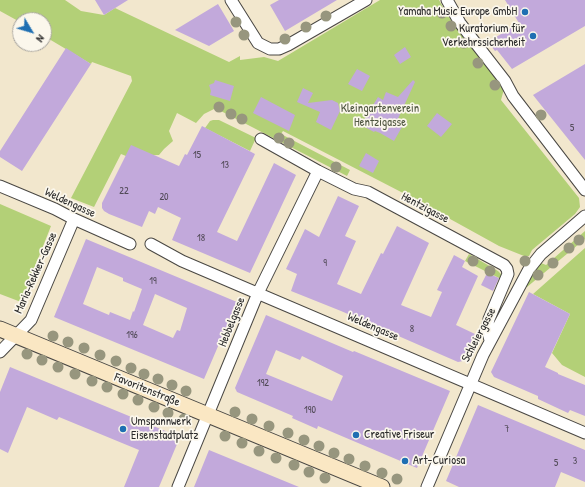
<!DOCTYPE html>
<meta charset="utf-8">
<style>
body{margin:0}
#map{position:relative;width:585px;height:487px;overflow:hidden;background:#f2e7cd;font-family:"Patrick Hand",sans-serif}
canvas{display:block}
.north{position:absolute;left:12px;top:12px;width:40px;height:40px;box-sizing:border-box;background:#fbf7ec;border:1px solid #a8a59f;border-radius:50%;rotate:128deg;font-size:11px;font-weight:700;line-height:16px;text-align:center;color:#2b2b2b}
.north::after{content:'';display:block;margin:auto;width:14px;height:18px;background:#1f6fb2;clip-path:polygon(50% 0,100% 100%,50% 72%,0 100%)}
</style>
<div id="map">
<canvas width="585" height="487"></canvas>
<div class="north">N</div>
</div>
<script>
const g = document.querySelector('canvas').getContext('2d');
g.lineJoin = 'round';
function paint(path, color) { g.fillStyle = color; g.fill(path, 'evenodd'); }
const toPath = rows => new Path2D(rows.map(r => 'M' + r).join(''));
function strokePath(path, color, width, dash) { g.strokeStyle = color; g.lineWidth = width; g.lineCap = dash ? 'butt' : 'round'; g.setLineDash(dash || []); g.stroke(path); }
function label(font, color, halo, rows, align = 'center') {
  g.font = font + ' "Patrick Hand",sans-serif'; g.lineWidth = 3.5; g.setLineDash([]); g.textBaseline = 'middle'; g.strokeStyle = halo; g.fillStyle = color; for (const [text, x, y, turn = 0] of rows) {
    g.save(); g.translate(x, y); g.rotate((+turn || 0) * Math.PI / 180); g.textAlign = isNaN(turn) ? turn : align; if (halo) g.strokeText(text, 0, 0); g.fillText(text, 0, 0); g.restore();
  }
}
const green = toPath([
 [0,0,65,0,81,11,104,15,115,8,229,62,240,56,240,60,264,57,278,61,380,0,439,0,448,16,504,89,501,100,579,198,580,207,575,214,532,250,529,256,524,256,499,246,403,193,283,131,281,134,350,170,347,176,217,109,214,109,204,114,196,123,177,113,169,131,173,141,164,149,159,155,126,156,121,154,94,207,71,198,132,81,131,76,92,62,91,64,44,36,44,20,20,20,20,22,0,11],
 [213,120,219,120,256,138,250,151,205,128,210,121],
 [0,204,51,226,21,302,0,294],
 [585,231,585,239,527,287,526,286,534,271,541,263,546,265],
 [585,248,585,377,562,365,552,353,570,314,533,294],
 [469,254,498,271,501,274,502,277,501,279,465,261]
]);
const building = toPath([
 [95,0,128,0,104,15],
 [279,0,337,0,285,31,270,5],
 [505,0,585,0,585,26,512,69,497,50,495,51,488,42,519,23],
 [218,4,234,31,209,46,175,30],
 [405,47,411,57,400,64,394,55],
 [66,48,91,64,22,171,0,157,0,151],
 [585,64,585,160,533,95],
 [357,69,370,76,362,91,348,84],
 [215,80,234,86,230,101,210,95,211,91,209,85,214,83],
 [413,80,415,82,396,123,402,127,394,141,380,133,375,131,374,132,361,125,378,97,383,100,386,92,398,97],
 [303,88,313,93,308,103,332,100,338,103,340,111,331,130,316,122,320,112,297,102],
 [261,97,295,115,289,131,253,113],
 [437,113,452,124,441,137,427,126],
 [202,126,255,154,217,232,237,241,274,163,296,175,250,273,172,240,181,218,158,207,155,214,149,211,142,227,109,214,104,211,102,208,102,203,131,145,179,166,185,154,187,155],
 [366,153,379,161,373,173,359,166],
 [338,196,359,206,345,236,356,241,337,284,361,294,381,253,383,254,397,226,429,243,401,305,431,317,442,292,437,290,454,255,465,261,462,267,478,276,456,325,475,334,463,361,458,362,341,311,291,291,297,274,286,269,305,229,319,237],
 [86,239,237,302,204,379,54,317],
 [97,267,123,278,123,281,142,289,134,312,133,311,130,320,110,312,109,315,83,304],
 [155,294,187,308,180,331,177,330,173,338,143,325],
 [487,273,499,278,493,291,481,285],
 [529,292,570,314,545,367,558,373,558,374,585,385,585,416,570,410,568,413,538,399,538,396,494,377,491,372],
 [266,315,353,352,354,351,450,391,417,468,318,426,317,429,292,418,293,416,237,392,235,388],
 [276,350,300,360,302,356,343,376,332,401,266,374],
 [10,367,180,437,159,487,124,487,139,450,59,417,57,420,27,407,8,453,0,449,0,392],
 [478,405,585,450,585,482,561,472,555,487,459,487,446,481],
 [209,450,299,487,194,487]
]);
const minor = toPath([
 [231,0,258,43,270,49,279,49,288,45,366,0],
 [447,0,460,23,505,81,513,96,585,190],
 [261,139,318,171,354,189,368,192,504,265,507,269,508,274,489,319,487,329,490,340],
 [0,186,55,209,74,219,130,244],
 [151,244,182,261,585,433],
 [0,352,31,320,74,219],
 [178,487,258,293,318,171],
 [427,487,483,355,529,269,541,254,585,216]
]);
const secondary = toPath([
 [0,329,382,487]
]);
const trees = [
 [442,13],
 [326,16],
 [236,22],
 [451,26],
 [306,27],
 [244,35],
 [285,39],
 [464,43],
 [478,63],
 [495,85],
 [219,107],
 [231,114],
 [541,115],
 [242,119],
 [279,138],
 [289,143],
 [336,167],
 [579,240],
 [569,248],
 [473,261],
 [525,261],
 [553,263],
 [490,271],
 [538,275],
 [53,336],
 [68,342],
 [84,348],
 [27,354],
 [100,355],
 [42,360],
 [116,361],
 [58,367],
 [131,368],
 [75,374],
 [144,374],
 [158,379],
 [92,381],
 [172,385],
 [107,387],
 [186,391],
 [123,394],
 [138,400],
 [154,407],
 [235,412],
 [168,413],
 [184,419],
 [252,419],
 [269,426],
 [288,433],
 [225,436],
 [304,440],
 [242,443],
 [319,446],
 [259,451],
 [334,453],
 [276,458],
 [349,459],
 [294,465],
 [365,466],
 [309,472],
 [382,473],
 [325,478],
 [397,479]
];
const markers = [
 [525,12,4,"#1f6fb2"],
 [533,36,4,"#1f6fb2"],
 [123,429,4,"#1f6fb2"],
 [356,435,4,"#1f6fb2"],
 [405,461,4,"#1f6fb2"]
];
const numberNames = [
 ["5",572,128],
 ["15",197,155],
 ["13",225,165],
 ["22",124,191],
 ["20",164,197],
 ["18",201,238],
 ["9",325,263],
 ["19",153,281],
 ["8",412,329],
 ["196",132,335],
 ["192",263,383],
 ["190",310,410],
 ["7",507,429],
 ["3",575,461],
 ["5",556,463]
];
const poiNames = [
 ["Yamaha Music Europe GmbH",517,12,"right"],
 ["Kuratorium für",525,29,"right"],
 ["Verkehrssicherheit",525,43,"right"],
 ["Umspannwerk",131,422],
 ["Eisenstadtplatz",131,436],
 ["Creative Friseur",364,435],
 ["Art-Curiosa",413,461]
];
const parkNames = [
 ["Kleingartenverein",380,109],
 ["Hentzigasse",380,123]
];
const streetNames = [
 ["Weldengasse",70,203,25],
 ["Hentzigasse",425,208,28],
 ["Maria-Rekker-Gasse",36,273,-66],
 ["Hebbelgasse",232,322,-68],
 ["Weldengasse",373,327,23],
 ["Schleiergasse",479,335,-62],
 ["Favoritenstraße",147,390,22]
];
paint(green, '#b3d077');
paint(building, '#c2a9db');
strokePath(minor, '#494743', 13);
strokePath(secondary, '#494743', 17);
strokePath(minor, '#fff', 11);
strokePath(secondary, '#fae7c3', 15);
g.fillStyle = '#97967e';
for (const [x, y] of trees) { g.beginPath(); g.arc(x, y, 5.5, 0, 2 * Math.PI); g.fill(); }
for (const [x, y, r, color] of markers) { const dot = new Path2D(); dot.arc(x, y, r, 0, 2 * Math.PI); g.fillStyle = color; g.fill(dot); strokePath(dot, '#fbf7ec', 1.5); }
label('10px', '#514a57', null, numberNames);
label('12px', '#2b2b2b', '#fbf7ec', poiNames, 'left');
label('12px', '#4d543e', '#fbf7ec', parkNames);
label('12px', '#2b2b2b', '#fbf7ec', streetNames);
</script>
